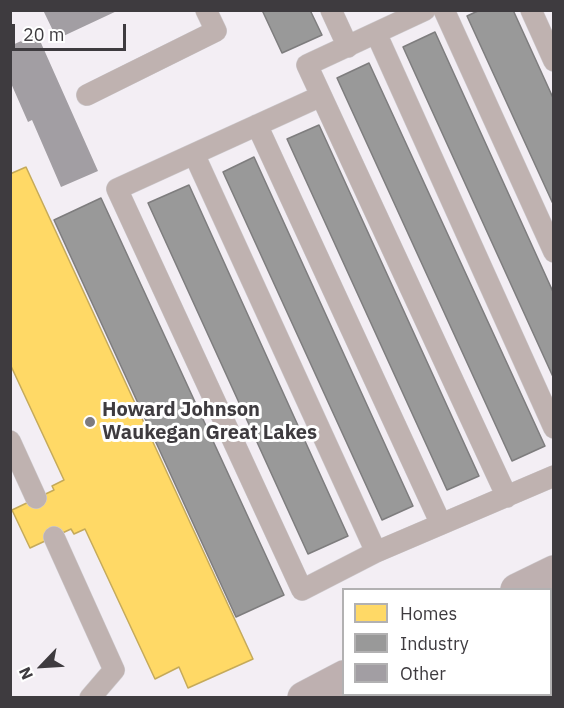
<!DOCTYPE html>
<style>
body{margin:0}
#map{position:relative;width:564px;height:708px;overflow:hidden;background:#f3eef4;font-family:"IBM Plex Sans",sans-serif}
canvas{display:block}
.frame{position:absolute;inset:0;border:12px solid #3e3b3f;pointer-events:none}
.legend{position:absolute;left:342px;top:588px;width:210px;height:108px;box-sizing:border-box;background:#fff;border:2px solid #b2b1b2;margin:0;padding:8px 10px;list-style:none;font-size:18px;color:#3e3b3f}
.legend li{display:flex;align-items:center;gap:12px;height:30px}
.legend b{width:30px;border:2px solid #b2b1b2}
.north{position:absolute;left:12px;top:636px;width:60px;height:60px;-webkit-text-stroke:4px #fff;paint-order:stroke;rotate:245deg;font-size:16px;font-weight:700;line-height:24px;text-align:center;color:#3e3b3f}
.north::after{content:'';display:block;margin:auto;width:21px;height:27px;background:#3e3b3f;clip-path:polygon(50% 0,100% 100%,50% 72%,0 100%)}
.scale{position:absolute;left:12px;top:24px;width:114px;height:27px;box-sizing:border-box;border:3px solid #3e3b3f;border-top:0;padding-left:8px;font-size:18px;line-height:21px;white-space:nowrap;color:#3e3b3f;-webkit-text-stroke:4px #fff;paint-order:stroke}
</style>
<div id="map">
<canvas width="564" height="708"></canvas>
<div class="frame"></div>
<ul class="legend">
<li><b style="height:16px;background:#ffd966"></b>Homes</li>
<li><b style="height:16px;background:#999"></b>Industry</li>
<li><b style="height:16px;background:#a29ea3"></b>Other</li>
</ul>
<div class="north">N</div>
<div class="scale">20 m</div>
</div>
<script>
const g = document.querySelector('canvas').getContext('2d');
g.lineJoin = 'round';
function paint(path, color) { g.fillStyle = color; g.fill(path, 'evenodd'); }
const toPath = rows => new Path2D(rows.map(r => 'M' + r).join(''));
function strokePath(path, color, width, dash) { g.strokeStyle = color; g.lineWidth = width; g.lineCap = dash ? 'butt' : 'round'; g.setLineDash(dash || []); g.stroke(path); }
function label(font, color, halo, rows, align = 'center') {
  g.font = font + ' "IBM Plex Sans",sans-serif'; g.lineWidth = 6; g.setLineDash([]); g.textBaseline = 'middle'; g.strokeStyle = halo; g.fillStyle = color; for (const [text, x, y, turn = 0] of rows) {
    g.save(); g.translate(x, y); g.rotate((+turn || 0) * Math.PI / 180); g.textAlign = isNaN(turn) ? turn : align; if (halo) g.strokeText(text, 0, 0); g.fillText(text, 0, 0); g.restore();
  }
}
const homes = toPath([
 [26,167,253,659,188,688,179,667,155,679,85,529,74,534,71,529,30,548,12,510,54,490,52,486,64,480,10,364,10,174,26,167]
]);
const industry = toPath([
 [262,10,310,10,322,35,282,53,262,10],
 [480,10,513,10,554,100,554,206,467,16,480,10],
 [435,32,554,294,554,379,403,47,435,32],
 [369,63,545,446,512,461,337,78,369,63],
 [319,125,479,476,447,490,287,139,319,125],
 [254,157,413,506,382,520,223,172,254,157],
 [189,185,348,536,308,554,148,203,189,185],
 [101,198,284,595,236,617,54,220,101,198]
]);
const building = toPath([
 [43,10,119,10,57,39],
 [37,34,98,171,61,187,32,120,28,122,10,81,10,46]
]);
const lane = toPath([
 [331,10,348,47],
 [425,10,307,65,507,497],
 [444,10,554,252],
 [531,10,554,61],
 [376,33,554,428],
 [87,95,216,31,206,10],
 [321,96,117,189,302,590,376,552,554,476],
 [257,125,441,524],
 [194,154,376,552],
 [10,441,36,498],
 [54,537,114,670,90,698]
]);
const secondary = toPath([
 [517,590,554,572],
 [550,656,554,654],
 [304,698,344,677],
 [470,698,475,694]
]);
const markers = [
 [90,422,6,"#7d7a7e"]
];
const poiNames = [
 ["Howard Johnson",102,410],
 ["Waukegan Great Lakes",102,433]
];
paint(homes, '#ffd966');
strokePath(homes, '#c5aa5a', 1.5);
paint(industry, '#999');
strokePath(industry, '#7e7d7e', 1.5);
paint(building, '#a29ea3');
strokePath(lane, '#cecbcf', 22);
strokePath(secondary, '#cecbcf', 34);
strokePath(lane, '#bfb2b0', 21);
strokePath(secondary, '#beb0b0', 33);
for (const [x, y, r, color] of markers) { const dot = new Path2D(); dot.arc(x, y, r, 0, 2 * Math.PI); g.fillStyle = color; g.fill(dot); strokePath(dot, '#fff', 2); }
label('bold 20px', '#3e3b3f', '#fff', poiNames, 'left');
</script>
